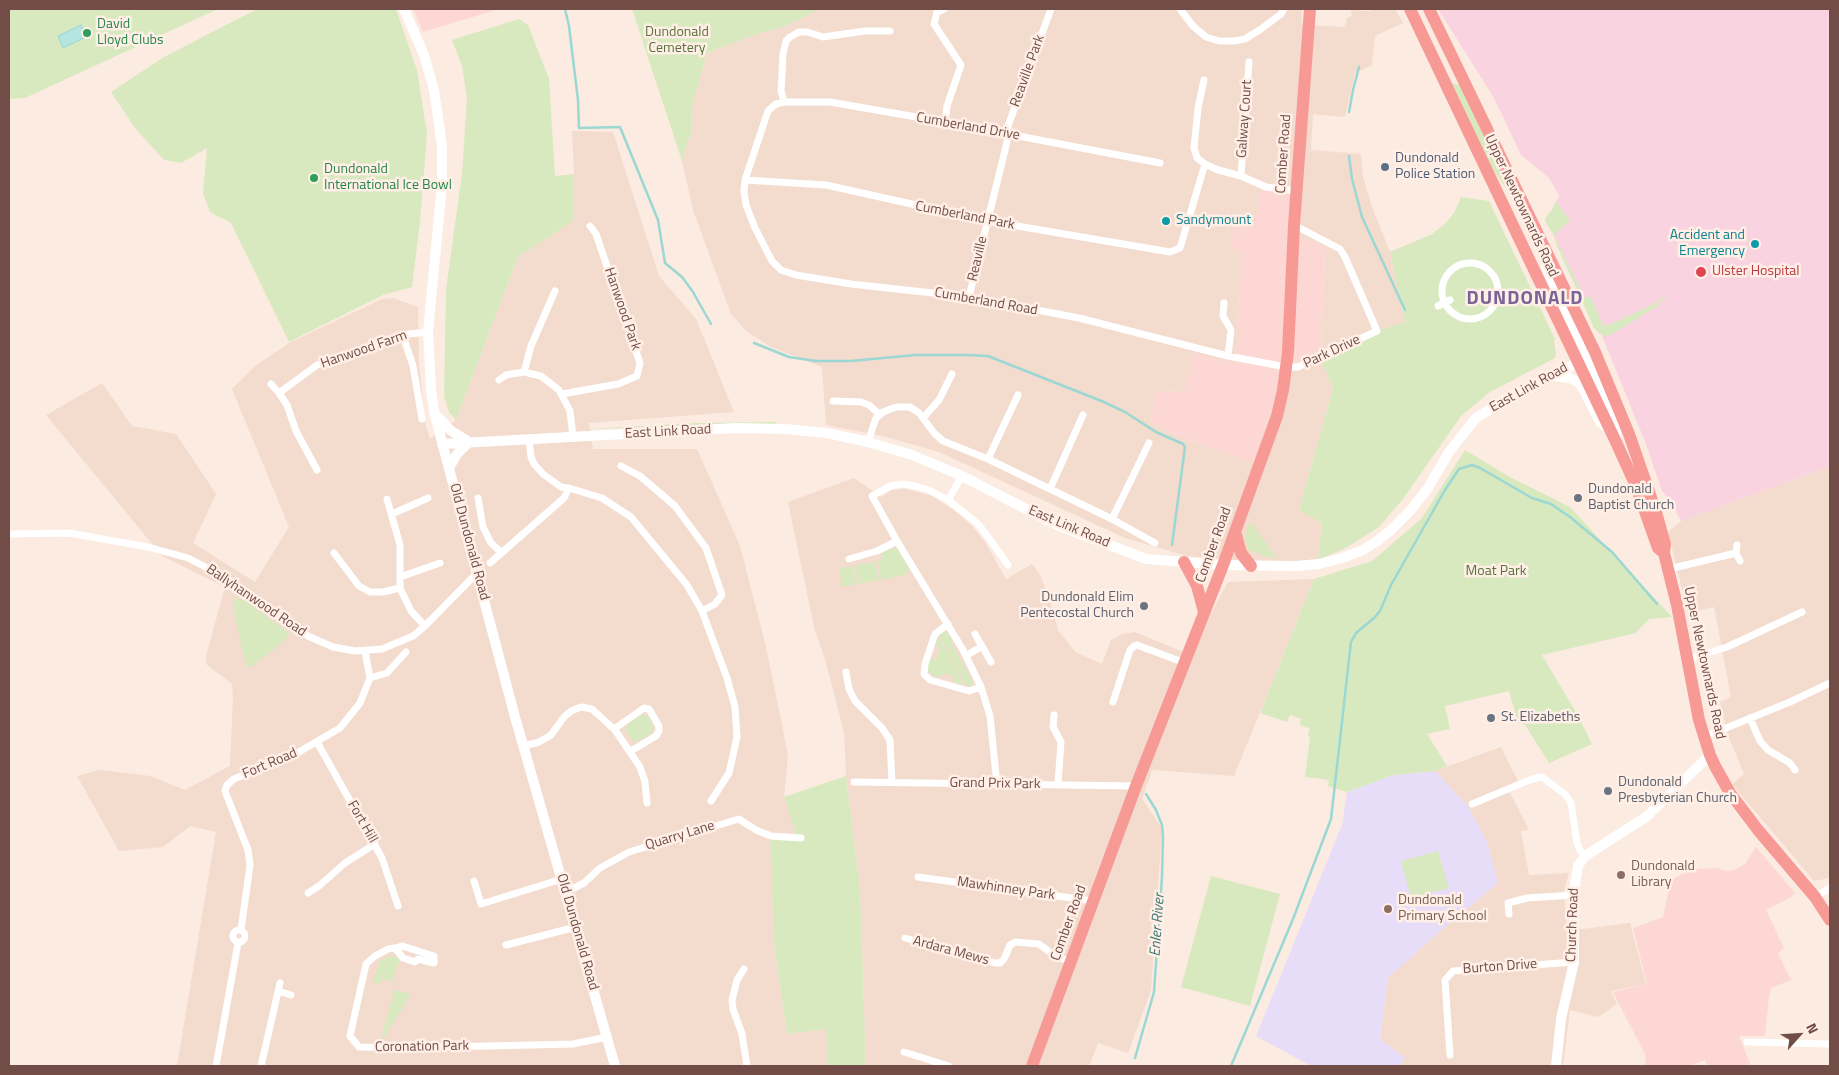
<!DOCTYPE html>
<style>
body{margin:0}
#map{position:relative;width:1839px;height:1075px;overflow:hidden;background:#fcebe0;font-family:"Titillium Web",sans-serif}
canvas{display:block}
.frame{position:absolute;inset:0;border:10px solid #724d47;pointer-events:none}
.north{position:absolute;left:1774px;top:1010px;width:50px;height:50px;-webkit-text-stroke:4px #ffefe6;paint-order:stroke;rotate:64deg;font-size:14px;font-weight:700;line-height:20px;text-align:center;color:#724d47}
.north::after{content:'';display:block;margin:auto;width:18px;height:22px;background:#724d47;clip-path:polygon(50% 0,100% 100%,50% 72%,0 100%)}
</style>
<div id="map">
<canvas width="1839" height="1075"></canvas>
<div class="frame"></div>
<div class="north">N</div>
</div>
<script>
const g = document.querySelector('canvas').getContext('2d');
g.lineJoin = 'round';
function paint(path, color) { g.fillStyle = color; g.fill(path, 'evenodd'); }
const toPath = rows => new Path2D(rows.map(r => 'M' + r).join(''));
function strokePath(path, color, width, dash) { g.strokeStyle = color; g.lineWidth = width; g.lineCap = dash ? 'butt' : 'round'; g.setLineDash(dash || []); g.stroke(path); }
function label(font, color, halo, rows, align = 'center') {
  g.font = font + ' "Titillium Web",sans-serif'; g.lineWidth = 5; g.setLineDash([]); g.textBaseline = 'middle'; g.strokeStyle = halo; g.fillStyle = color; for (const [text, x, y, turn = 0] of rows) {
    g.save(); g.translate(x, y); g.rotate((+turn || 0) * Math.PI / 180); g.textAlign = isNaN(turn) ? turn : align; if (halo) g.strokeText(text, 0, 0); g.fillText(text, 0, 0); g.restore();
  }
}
const residential = toPath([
 [819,9,1301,9,1302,25,1345,27,1347,18,1352,16,1351,10,1370,11,1373,9,1395,9,1403,23,1375,36,1372,65,1355,73,1345,117,1313,114,1311,150,1361,154,1363,177,1372,207,1390,252,1405,322,1377,331,1320,358,1333,388,1299,510,1322,523,1318,560,1265,563,1187,556,1125,538,939,452,883,436,826,425,822,367,771,347,746,331,731,314,693,210,682,161,691,133,692,107,707,53,760,33,780,28,801,19],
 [1236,219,1255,224,1281,354,1280,383,1253,462,1178,436,1150,422,1157,392,1185,391,1236,364,1242,251],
 [1325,249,1321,350,1294,363],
 [572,131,613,132,659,276,696,319,734,412,589,423,593,449,697,449,740,546,765,643,781,719,788,757,784,797,799,841,770,838,774,945,787,1034,826,1029,828,1066,177,1066,216,832,190,826,163,847,119,851,77,776,100,770,150,776,185,790,230,766,233,697,232,684,207,665,206,656,225,587,162,556,46,415,102,383,132,426,176,434,216,494,193,543,255,582,289,527,232,389,255,366,291,342,382,299,393,298,418,307,419,365,425,422,430,439,456,420,518,257,573,221,574,174],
 [1830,466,1830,878,1814,881,1732,784,1744,774,1728,735,1720,702,1731,697,1714,607,1688,613,1668,532,1681,521],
 [854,478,881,497,892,490,906,489,932,496,955,511,972,526,985,542,1006,579,1032,564,1039,573,1049,597,1058,630,1075,652,1102,664,1111,640,1122,634,1135,632,1193,656,1208,619,1228,582,1314,579,1234,776,1152,770,1142,799,1162,828,1151,990,1128,1053,1098,1043,1089,1066,866,1066,860,888,846,776,844,732,825,659,815,631,788,502],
 [1501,747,1518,781,1507,787,1529,830,1521,831,1529,875,1569,873,1564,891,1567,931,1630,923,1646,984,1611,991,1617,1004,1598,1017,1570,1010,1563,1066,1400,1066,1405,1058,1380,1039,1388,978,1445,927,1498,883,1467,805,1435,771]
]);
const commercial = toPath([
 [413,9,499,9,423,32],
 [1261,189,1294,195,1280,383,1253,462,1178,436,1150,422,1157,392,1185,391,1193,353,1236,364,1242,252,1231,249,1235,219,1255,223],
 [1300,237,1325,248,1321,350,1293,363],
 [1756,847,1795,893,1791,897,1766,910,1784,948,1778,953,1791,980,1771,988,1769,997,1765,1036,1739,1036,1751,1066,1707,1066,1705,1060,1689,1066,1646,1066,1645,1054,1613,992,1647,984,1633,928,1663,917,1671,880,1692,869,1716,868,1727,871,1735,870,1745,864]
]);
const education = toPath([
 [1435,771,1467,805,1487,841,1498,883,1445,927,1388,978,1380,1039,1405,1058,1400,1066,1311,1066,1256,1036,1342,825,1347,792,1394,775]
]);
const medical = toPath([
 [1438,9,1830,9,1830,466,1681,521,1672,504,1662,491,1646,444,1595,319,1549,225,1559,195,1549,178,1521,155,1494,98]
]);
const green = toPath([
 [9,9,218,9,25,98,9,99],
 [257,9,396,9,417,70,427,134,420,222,412,287,383,295,289,342,231,223,210,212,203,193,207,148,181,163,164,160,135,128,111,92,164,57],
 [632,9,819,9,801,19,780,28,760,33,707,53,692,107,691,133,682,161],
 [519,19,528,25,549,79,555,176,574,174,573,221,518,257,456,420,449,412,444,397,446,289,462,174,467,98,462,66,452,40],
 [1452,83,1460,85,1515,201,1491,167],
 [1461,197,1489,201,1555,339,1554,342,1556,353,1555,358,1490,392,1461,416,1403,499,1379,527,1346,548,1318,560,1322,523,1299,510,1333,388,1320,358,1377,331,1405,322,1390,252,1432,234,1445,224,1454,213],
 [1556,201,1570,221,1554,235,1585,298,1590,296,1604,326,1613,323,1658,302,1657,301,1666,296,1666,298,1661,301,1659,305,1614,333,1606,336,1600,334,1594,328,1557,246,1553,234,1546,223,1545,218,1552,210],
 [776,422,777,424,585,429,696,423],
 [1465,450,1508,476,1570,507,1672,617,1649,619,1636,633,1542,655,1577,714,1592,744,1549,763,1525,725,1518,723,1509,691,1445,706,1450,729,1427,734,1447,766,1435,771,1394,775,1347,792,1328,786,1329,780,1305,777,1310,737,1308,735,1310,729,1300,725,1301,719,1290,715,1287,722,1260,713,1314,579,1372,561,1422,518],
 [1250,521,1276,557,1266,557,1248,549,1245,542,1246,533],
 [896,547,910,568,910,571,904,575,881,580,878,561,882,560,881,553],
 [875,562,879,580,858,584,855,565],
 [853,566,856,584,842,587,839,568],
 [241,597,290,634,281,644,254,665,248,668,244,658,233,608,234,600],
 [943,631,947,632,953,641,951,643,974,684,968,687,938,634],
 [937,636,954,664,964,685,953,682,953,676,944,673,941,677,937,677,929,673,926,667,929,659,936,660,940,648,935,645],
 [643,714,649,717,654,729,651,734,638,741,633,741,625,729,628,725,627,723],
 [846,776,860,888,866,1066,828,1066,826,1029,787,1034,774,945,770,838,798,841,784,797],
 [1438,851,1449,888,1411,898,1401,861],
 [1211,876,1280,894,1250,1006,1181,987],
 [390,956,400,959,392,982,382,979,380,984,373,982,380,960],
 [395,989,411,994,384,1038,381,1037]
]);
const water = toPath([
 [81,25,86,37,63,48,58,36,81,25]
]);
const stream = toPath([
 [565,9,569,26,578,100,579,128,620,127,658,220,665,263,682,277,693,292,711,324],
 [1349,112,1353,90,1359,67],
 [1349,156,1352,179,1362,217,1405,310],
 [754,343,789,357,816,361,851,361,915,355,967,355,988,356,1104,402,1125,412,1156,432,1183,444,1185,447,1172,545],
 [1135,1058,1154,992,1162,877,1163,836,1162,825,1156,810,1146,794],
 [1231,1066,1293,919,1331,819,1351,642,1356,633,1374,618,1380,611,1391,585,1445,490,1459,469,1472,465,1480,468,1532,498,1551,504,1570,517,1612,552,1657,604]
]);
const street = toPath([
 [944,9,937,12,934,24,961,65,947,106,945,122],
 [1180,9,1193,26,1206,37,1219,41,1234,41,1245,39,1261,29,1281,14,1284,9],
 [1204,80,1198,108,1194,148,1197,158,1205,164,1218,170,1241,176,1266,187,1297,191],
 [784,102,781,91,783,54,786,41,790,37,799,32,807,32,823,37,865,31,890,31],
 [1160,163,945,122,830,102,784,102,776,104,768,111,745,180,826,185,988,221,1170,252,1180,248,1205,164],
 [1241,176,1249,62],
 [745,180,744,191,746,205,755,228,772,261,781,270,796,275,851,284,969,297,1079,318,1228,356,1286,367,1298,367,1377,331,1345,257,1340,249,1294,225],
 '1442 291a28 28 0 1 1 56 0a28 28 0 1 1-56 0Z',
 [969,297,1007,142,1008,126,1051,9],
 [1224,303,1223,316,1231,330,1228,356],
 [1438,306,1450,300],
 [403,336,413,366,422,419],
 [524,372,531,346,555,291],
 [499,380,506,375,524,372,541,376,559,390,570,411,573,437],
 [271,384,279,393],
 [562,394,618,384,637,376,640,363,596,234,590,226],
 [833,401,861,402,869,405,880,415],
 [923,418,939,400,952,374],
 [529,439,531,457,534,464,543,474,561,487,569,488,602,498,631,517,687,585,702,611,727,678,735,707,737,737,729,773,711,801],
 [868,442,876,418,883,412,896,407,910,407,919,413,935,434,943,441,988,459,1112,519,1155,543],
 [988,459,1018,395],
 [621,466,640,476,675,506,706,548,722,595,715,604,702,611],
 [317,470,296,431,287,405,279,393,317,365,388,340,408,334,428,332],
 [1050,489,1083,415],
 [478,498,483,527,491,543,502,553],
 [387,499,400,545,400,588,411,611,425,626],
 [948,500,962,476],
 [392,514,428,498],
 [1112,519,1149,443],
 [9,534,69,533,148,547,188,558,217,573,237,589,308,636,333,647,355,651,382,649,413,636,425,626,477,573],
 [1737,545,1736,553,1740,561],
 [334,553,359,586,370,592,383,592,400,588],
 [849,559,877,551,897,541],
 [490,563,564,498,569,488],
 [1669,569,1736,553],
 [400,577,440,563],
 [948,624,935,634,925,664,924,674,930,680,969,691,981,687],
 [975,634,991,662],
 [966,656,982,646],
 [1688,659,1727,647,1802,612],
 [846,672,849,689,855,701,882,728,890,740,892,782],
 [370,678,387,673,406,652],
 [1113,702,1130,650,1134,646,1137,645,1185,663],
 [1054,715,1053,727,1061,742,1058,784],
 [1750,718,1760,741,1768,750,1790,763,1795,770],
 [614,729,644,708,649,709,659,726,659,731,656,736,631,751],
 [1704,737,1790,702,1830,683],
 [317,742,382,858,398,906],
 [524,746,539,742,551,735,564,717,571,711,581,707,592,709,615,730,640,767,645,782,647,803],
 [854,782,1136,786],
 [997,785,990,716,981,687,963,650,897,541,872,496,890,486,903,484,915,486,929,490,948,500,978,524,991,541,1008,565],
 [1472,804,1532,779,1542,777,1566,795,1571,803,1577,843,1580,850,1585,856],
 [918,877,1093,901],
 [474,881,481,904,562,879],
 [566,892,584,883,600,868,629,852,739,819,756,830,771,836,801,838],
 [308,893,319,886,345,863,375,844],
 [1815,897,1830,888],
 [1509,914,1508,903,1527,898,1574,895],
 '233 936a6 6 0 1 1 12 0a6 6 0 1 1-12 0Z',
 [241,930,250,865,248,850,225,791,227,785,234,779,292,756,340,728,360,703,370,678,365,651],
 [905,938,995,963,1000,963,1004,959,1010,945,1015,942,1039,944,1055,956,1072,962],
 [506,945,576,927],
 [395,948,403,958,415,962,418,959,434,963,434,956,402,946,395,948,388,949,375,956,366,964,350,1036,359,1047,400,1048,573,1044,607,1037],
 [744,969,737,980,732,1000,733,1009,742,1034,747,1066],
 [278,991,291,995],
 [1747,1042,1830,1044],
 [904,1052,949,1066],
 [1450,1055,1445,980,1453,971,1574,962],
 [216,1066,238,943],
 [261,1066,280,983]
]);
const secondary = toPath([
 [404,9,424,55,434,90,442,146,442,184,428,332,431,389,434,412,515,717,615,1066],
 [1550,259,1546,267,1578,340,1581,350,1581,359],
 [1589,355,1589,364,1616,429,1616,441],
 [1553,376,1570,378,1579,383,1584,390,1600,422,1609,429],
 [436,415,450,430,469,442,457,454,449,468],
 [442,444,735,428,785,429,827,433,868,442,912,455,962,476,1057,525,1146,559,1223,565,1296,566,1319,564,1342,558,1361,551,1376,542,1390,531,1411,510,1428,488,1449,452,1476,418,1516,393,1561,372,1595,352],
 [1556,1066,1561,1019,1574,962,1574,891,1578,866,1585,856,1646,817,1710,755]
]);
const highway = toPath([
 [1410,9,1616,442,1636,486,1658,548,1664,553,1677,605,1699,720,1710,755,1715,766,1730,793,1758,830,1815,897,1830,920],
 [1429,9,1595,352,1629,434,1656,512,1665,544,1664,553],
 [1235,531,1241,553,1251,566],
 [1184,562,1197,586,1204,612],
 [1032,1066,1136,786,1223,565,1277,416,1283,390,1288,352,1294,225,1310,9]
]);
const markers = [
 [87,33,5,"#2e9e5b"],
 [1385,167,5,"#5c6f8a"],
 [314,178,5,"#2e9e5b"],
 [1166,221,5,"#0f9aa8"],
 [1755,244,5,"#0f9aa8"],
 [1701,272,6,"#e0444e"],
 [1578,498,5,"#6b7280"],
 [1144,606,5,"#6b7280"],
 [1491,718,5,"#6b7280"],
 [1608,791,5,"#6b7280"],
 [1621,875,5,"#8d6e63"],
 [1388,909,5,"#8d6e63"]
];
const leisureNames = [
 ["David",97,25],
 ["Lloyd Clubs",97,41],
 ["Dundonald",324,170],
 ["International Ice Bowl",324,186]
];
const parkNames = [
 ["Dundonald",677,33],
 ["Cemetery",677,49],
 ["Moat Park",1496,572]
];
const streetNames = [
 ["Reaville Park",1028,71,-70],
 ["Galway Court",1245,119,-86],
 ["Cumberland Drive",968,127,10],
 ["Comber Road",1284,154,-86],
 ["Upper Newtownards Road",1521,206,65],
 ["Cumberland Park",965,216,11],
 ["Reaville",978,259,-77],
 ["Cumberland Road",986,302,10],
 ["Hanwood Park",622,309,71],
 ["Hanwood Farm",364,350,-19],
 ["Park Drive",1332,352,-25],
 ["East Link Road",1529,388,-29],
 ["East Link Road",668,432,-3],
 ["East Link Road",1069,527,23],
 ["Old Dundonald Road",469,542,75],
 ["Comber Road",1214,545,-70],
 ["Ballyhanwood Road",256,601,34],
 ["Upper Newtownards Road",1704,663,78],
 ["Fort Road",270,764,-23],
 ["Grand Prix Park",995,784,1],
 ["Fort Hill",362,822,60],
 ["Quarry Lane",680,836,-17],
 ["Mawhinney Park",1006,889,8],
 ["Comber Road",1069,923,-70],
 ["Church Road",1573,925,-88],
 ["Old Dundonald Road",577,932,74],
 ["Ardara Mews",951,951,15],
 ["Burton Drive",1500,967,-4],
 ["Coronation Park",422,1047,-1]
];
const serviceNames = [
 ["Dundonald",1395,159],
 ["Police Station",1395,175]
];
const cultureNames = [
 ["Sandymount",1176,221],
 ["Accident and",1745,236,"right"],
 ["Emergency",1745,252,"right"]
];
const healthNames = [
 ["Ulster Hospital",1712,272]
];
const worshipNames = [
 ["Dundonald",1588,490],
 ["Baptist Church",1588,506],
 ["Dundonald Elim",1134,598,"right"],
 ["Pentecostal Church",1134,614,"right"],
 ["St. Elizabeths",1501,718],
 ["Dundonald",1618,783],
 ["Presbyterian Church",1618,799]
];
const educationNames = [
 ["Dundonald",1631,867],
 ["Library",1631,883],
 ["Dundonald",1398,901],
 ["Primary School",1398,917]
];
const waterNames = [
 ["Enler River",1158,925,-86]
];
const districtNames = [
 ["DUNDONALD",1525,299]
];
paint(residential, '#f3dbce');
paint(commercial, '#fcd7d3');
paint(education, '#e8ddf8');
paint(medical, '#fad3e0');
paint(green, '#d9e9bf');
paint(water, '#b5e5e1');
strokePath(water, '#9bd7d3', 1);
strokePath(stream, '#9bd7d3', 2.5);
strokePath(street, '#fff', 7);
strokePath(secondary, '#fff', 10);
strokePath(highway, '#f79a96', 12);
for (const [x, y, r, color] of markers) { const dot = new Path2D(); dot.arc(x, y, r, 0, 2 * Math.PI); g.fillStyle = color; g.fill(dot); strokePath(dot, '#ffefe6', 2); }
label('14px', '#27864d', '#ffefe6', leisureNames, 'left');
label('14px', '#58733d', '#ffefe6', parkNames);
label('14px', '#724d47', '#ffefe6', streetNames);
label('14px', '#4e5e75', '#ffefe6', serviceNames, 'left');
label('14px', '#0d838f', '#ffefe6', cultureNames, 'left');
label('14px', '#be3a42', '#ffefe6', healthNames, 'left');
label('14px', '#5b616d', '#ffefe6', worshipNames, 'left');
label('14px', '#785e54', '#ffefe6', educationNames, 'left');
label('italic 15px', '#3c7875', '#ffefe6', waterNames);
g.letterSpacing = '1px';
label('bold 19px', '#7a6396', '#ffefe6', districtNames);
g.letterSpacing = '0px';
</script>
